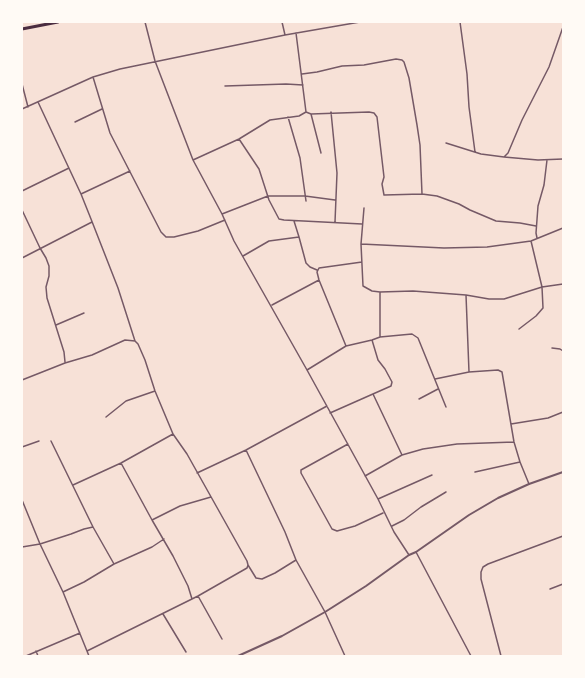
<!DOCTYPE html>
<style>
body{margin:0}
#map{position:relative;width:585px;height:678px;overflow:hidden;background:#f7e1d7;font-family:"Varela Round",sans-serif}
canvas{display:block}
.frame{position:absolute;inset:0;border:23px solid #fffaf5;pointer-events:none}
</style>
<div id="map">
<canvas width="585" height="678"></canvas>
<div class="frame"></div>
</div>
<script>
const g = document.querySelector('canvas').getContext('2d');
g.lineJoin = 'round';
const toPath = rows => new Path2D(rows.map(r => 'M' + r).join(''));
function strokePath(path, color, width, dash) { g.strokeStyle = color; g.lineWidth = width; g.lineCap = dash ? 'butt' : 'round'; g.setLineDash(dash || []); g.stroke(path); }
const minor = toPath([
 [145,22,155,61,193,160,222,214,234,241,307,370,378,499,394,532,409,555],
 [282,22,285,35],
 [460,22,467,74,469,107,475,152],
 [296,33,306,112],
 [302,74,317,72,342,66,364,65,396,59,402,60,404,62,409,78,417,125,420,145,422,194],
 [93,77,110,133,161,232,166,237,174,237,198,231,225,220],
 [22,84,28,107],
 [225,86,286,84,303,85],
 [38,102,81,194,91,219,118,288,135,341],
 [22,109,93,77,120,69,285,35,360,22],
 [331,112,337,173,335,222],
 [311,114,321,153],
 [288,117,300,158,306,201],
 [75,122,102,109],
 [239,139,259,169,269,200,279,219,284,220,362,224],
 [446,143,481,154,504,157,538,160,563,159],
 [504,157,508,153,522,120,549,67,563,27],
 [193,160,239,139,270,120,299,116,306,112,311,114,369,112,374,113,377,117,384,177,382,184,384,195,422,194,437,196,459,204,470,210,496,221,520,223,536,226],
 [22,191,69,168],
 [81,194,130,171],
 [364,208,361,244,363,286,372,291,380,292,413,291,466,295,489,299,504,299,542,287,563,284],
 [22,210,40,248,46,258,49,266,49,276,46,287,47,298,64,352,65,362],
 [222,214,268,196,305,196,335,200],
 [299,237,306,263,310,267,317,270],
 [537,238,536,233,538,206,544,185,547,160],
 [361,244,444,248,487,247,531,241,563,228],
 [243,256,269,241,299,237,294,221],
 [22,258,92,222],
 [466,295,469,372],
 [272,305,319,280],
 [56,325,84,313],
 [519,329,536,316,543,308,542,287,531,241],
 [380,336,380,292],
 [346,346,319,280,317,272,319,268,362,262],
 [552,348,560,349,563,351],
 [307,370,346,346,372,340,380,337,412,334,418,338,446,407],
 [435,379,469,372,498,370,502,372,514,442,520,462,529,484],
 [22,380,65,363,92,355,125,340,135,341,138,344,145,360,155,391,173,434],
 [373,394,402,455],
 [419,399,438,389],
 [330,413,391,386,392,382,385,369,378,360,372,340],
 [106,417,126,401,155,391],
 [511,424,548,418,563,412],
 [51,441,93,527,114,564],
 [348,444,301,470,301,473,332,529,337,531,355,526,383,513],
 [22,447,39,441],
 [246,450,285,532,296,560,325,612,345,656],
 [121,463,152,520,173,556,188,586,192,599],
 [475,472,520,462],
 [197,473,246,450,327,406],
 [365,476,402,455,423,449,457,444,514,442],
 [73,485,121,463,173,434,187,454,247,561,248,565,256,578,262,579,275,573,296,560],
 [378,499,432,475],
 [22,500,40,544,63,592,89,656],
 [152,520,180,506,211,497],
 [392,526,404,520,421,507,446,492],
 [22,547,40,544,71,534,84,529,93,527],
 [416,552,471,656],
 [550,589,563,584],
 [63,592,84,582,114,564,152,547,164,539],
 [198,596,222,639],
 [163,614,186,652],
 [36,651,38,656],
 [87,651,198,596,247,568,248,565],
 [26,656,80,633],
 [501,656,481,579,481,572,483,567,488,564,563,536]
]);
const tertiary = toPath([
 [238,656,282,636,325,612,366,586,409,555,416,552,469,515,498,498,529,484,563,472]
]);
const trunk = toPath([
 [22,29,58,22]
]);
strokePath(minor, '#755966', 1.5);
strokePath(tertiary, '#755966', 2);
strokePath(trunk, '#4a2c40', 3);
</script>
